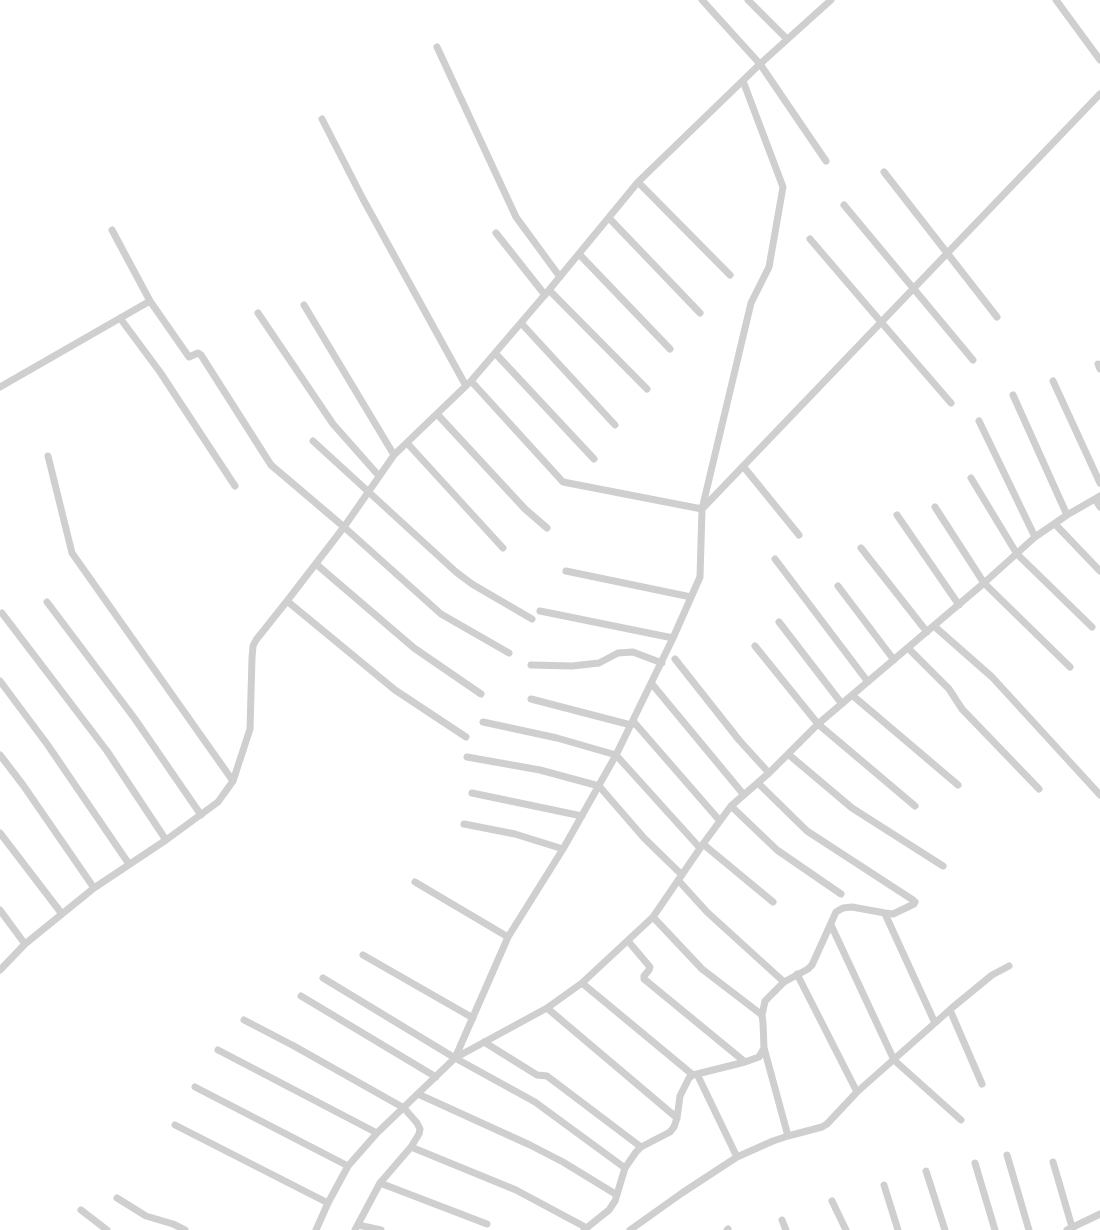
<!DOCTYPE html>
<style>
body{margin:0}
canvas{display:block;background:#fff}
</style>
<canvas width="1100" height="1230"></canvas>
<script>
const g = document.querySelector('canvas').getContext('2d');
g.lineJoin = 'round';
const toPath = rows => new Path2D(rows.map(r => 'M' + r).join(''));
function strokePath(path, color, width, dash) { g.strokeStyle = color; g.lineWidth = width; g.lineCap = dash ? 'butt' : 'round'; g.setLineDash(dash || []); g.stroke(path); }
const minor = toPath([
 [702,0,760,64,826,161],
 [748,0,787,39],
 [1056,0,1100,60],
 [437,47,516,217,560,277],
 [322,119,363,199,466,386],
 [884,172,997,317],
 [638,182,730,275],
 [844,205,973,360],
 [609,218,700,313],
 [112,230,150,301,189,357,198,353,201,355,271,465,344,527,441,614,509,653],
 [496,233,545,295],
 [810,239,881,322,951,403],
 [579,254,670,349],
 [549,290,647,389],
 [304,305,394,455],
 [258,313,333,424,379,476],
 [120,318,160,372,235,486],
 [521,323,615,425],
 [495,353,594,459],
 [1098,364,1100,369],
 [471,381,563,482,702,509,1100,94],
 [1053,381,1100,483],
 [0,387,150,301],
 [1013,395,1067,515],
 [437,414,525,509,547,528],
 [979,421,1035,537],
 [313,441,456,572,472,584,532,619],
 [407,443,503,548],
 [48,456,72,553,233,781],
 [743,466,799,535],
 [971,478,1017,554,1092,627],
 [1095,499,1100,507],
 [935,507,984,583,1070,667],
 [897,515,959,605],
 [1055,524,1100,571],
 [861,548,927,632],
 [775,559,868,682],
 [316,564,414,648,481,694],
 [566,571,691,597],
 [838,586,894,660],
 [287,601,395,690,466,737],
 [47,602,135,719,201,815],
 [540,611,673,638],
 [2,613,107,751,166,840],
 [779,622,842,704],
 [934,626,992,677,1100,795],
 [755,646,818,724,915,806],
 [908,648,949,689,962,709,1039,789],
 [675,659,739,740,769,773],
 [531,665,572,666,599,663,618,653,633,652,662,663],
 [0,681,47,744,129,864],
 [652,684,744,795],
 [852,695,958,785],
 [531,699,631,725],
 [633,721,720,821],
 [483,722,557,738,616,755,700,848],
 [788,754,852,808,943,866],
 [0,755,23,785,94,888],
 [467,757,540,770,599,786,644,838,682,875],
 [758,783,807,831,913,900],
 [472,793,582,816],
 [731,806,777,850,841,894],
 [464,824,515,834,563,849],
 [0,833,62,914],
 [703,844,773,902],
 [678,880,707,912,784,982],
 [415,882,508,937],
 [0,910,25,944],
 [886,916,935,1023],
 [653,917,702,969,762,1015],
 [831,925,894,1060,961,1120],
 [628,941,650,967,649,970,644,976,644,979,745,1062],
 [363,955,473,1018],
 [0,970,25,944,94,888,166,840,218,802,233,781,250,729,252,658,253,646,256,640,287,601,344,527,394,455,471,381,549,290,638,182,760,64,831,0],
 [797,974,857,1092],
 [323,978,455,1058,535,1102,625,1168],
 [582,983,693,1075],
 [301,996,436,1077],
 [547,1008,677,1118],
 [950,1010,982,1084],
 [244,1020,294,1046,404,1108,417,1123,420,1129,419,1134,411,1147,380,1183,355,1230],
 [484,1042,537,1075,547,1076,641,1147],
 [764,1048,788,1136],
 [218,1050,377,1133],
 [455,1058,508,937,563,849,616,755,673,638,700,577,702,509,751,303,769,267,783,187,743,81],
 [697,1074,737,1157],
 [195,1087,348,1166],
 [418,1094,530,1145,563,1162,617,1195],
 [175,1125,328,1203],
 [411,1147,516,1190,587,1228],
 [1007,1155,1029,1230],
 [1053,1162,1072,1227],
 [975,1163,995,1230],
 [926,1171,945,1230],
 [380,1183,487,1224],
 [884,1185,898,1230],
 [117,1198,146,1216,173,1224,185,1230],
 [832,1201,846,1230],
 [81,1210,107,1230],
 [782,1220,786,1230],
 [358,1225,381,1230],
 [316,1230,328,1203,348,1166,377,1133,455,1058,547,1008,582,983,653,917,703,844,731,806,769,773,818,724,984,583,1035,537,1067,515,1100,496],
 [584,1230,609,1210,615,1201,625,1168,636,1152,641,1147,670,1132,674,1127,677,1118,680,1096,689,1078,693,1075,745,1062,759,1057,764,1048,763,1023,762,1015,765,1001,784,982,808,969,812,965,836,912,843,908,852,907,885,913,893,914,914,904,915,902],
 [630,1230,682,1193,737,1157,773,1141,788,1136,822,1127,827,1124,857,1092,953,1007,992,975,1009,966],
 [727,1230,728,1229],
 [1067,1230,1100,1214]
]);
strokePath(minor, '#cfcfcf', 7);
</script>
